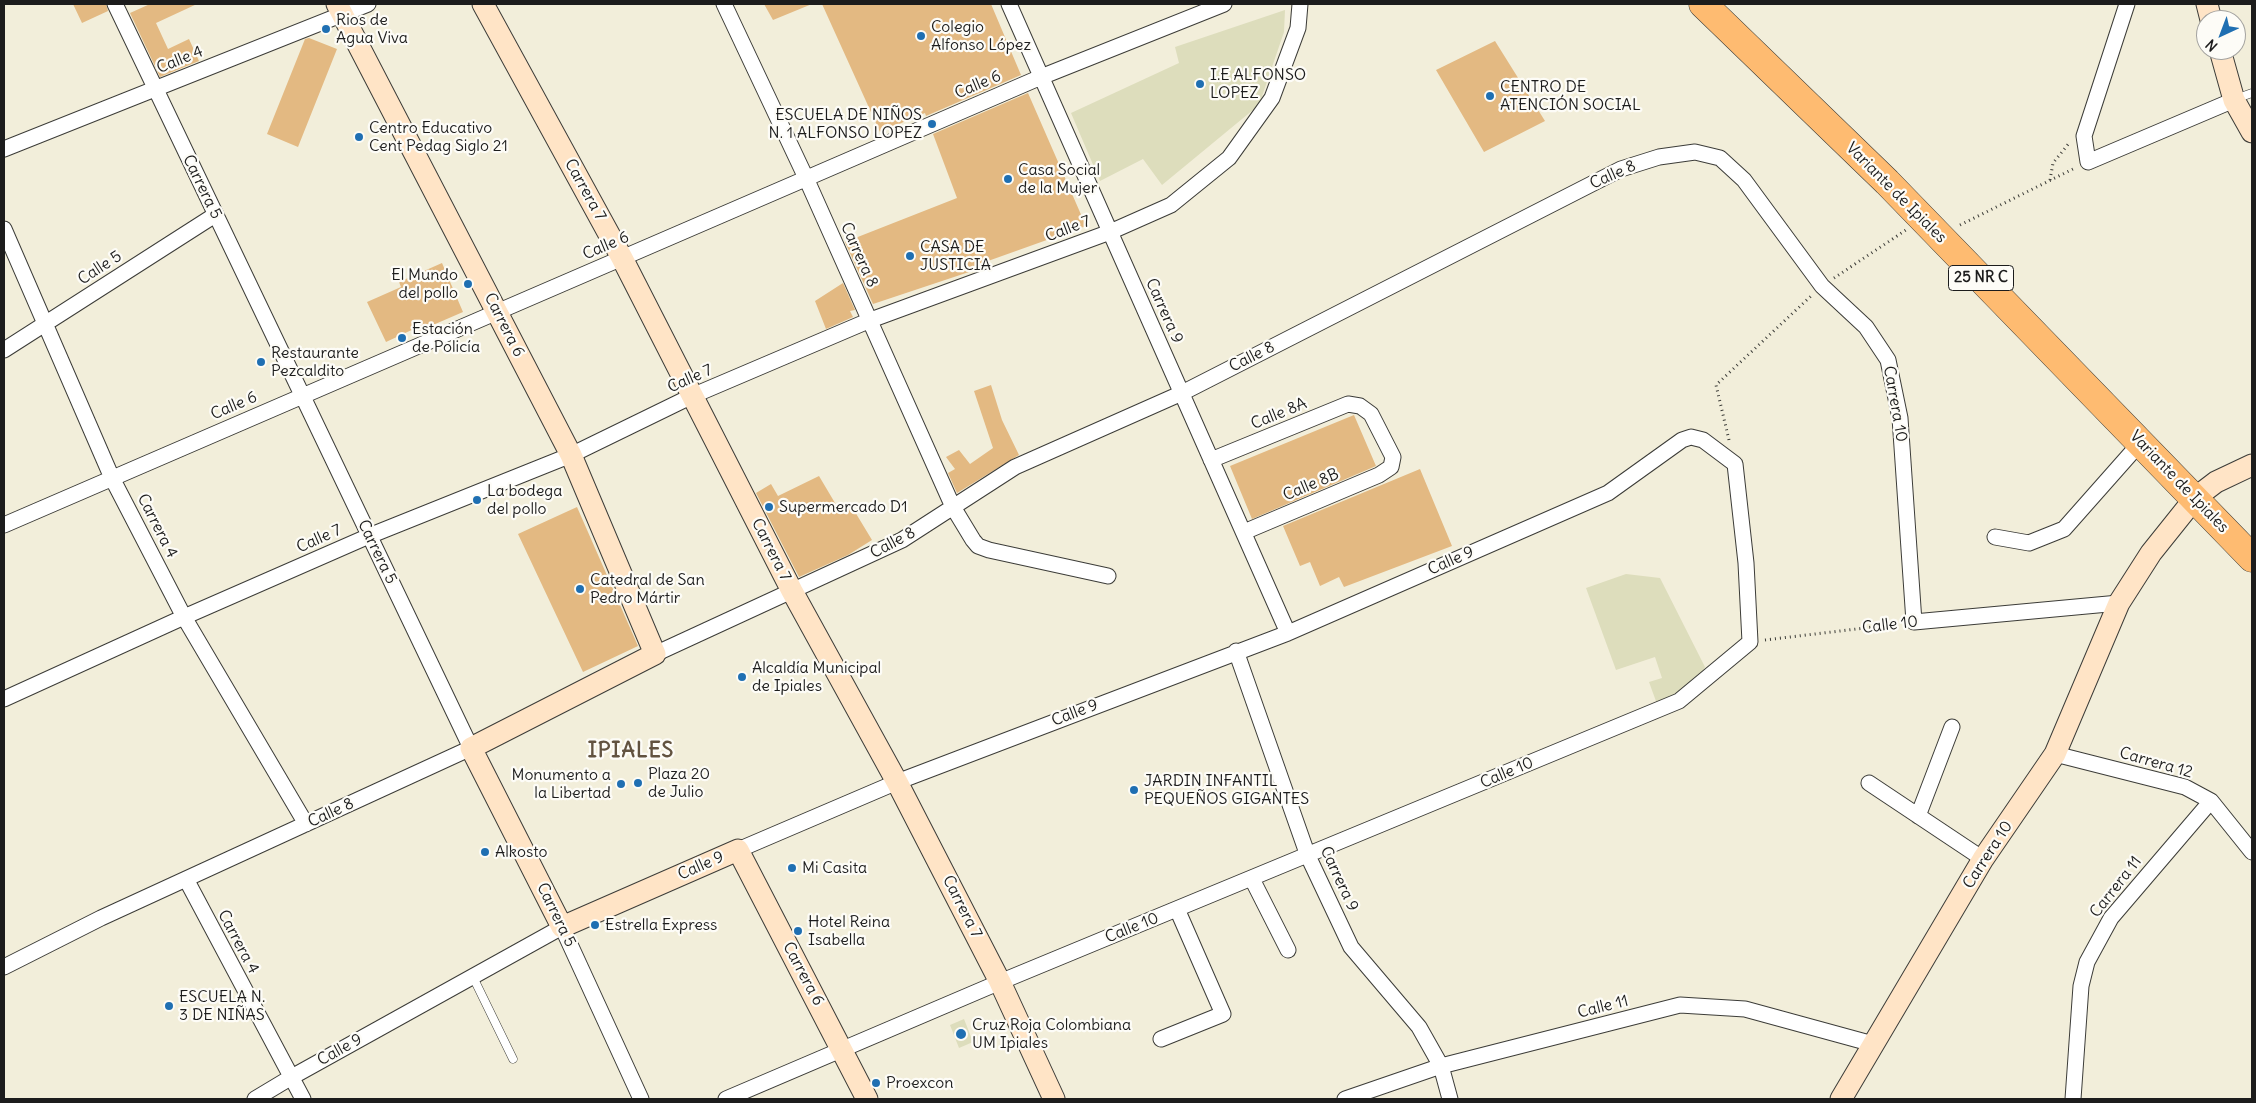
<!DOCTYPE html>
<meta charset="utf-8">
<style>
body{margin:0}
#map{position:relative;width:2256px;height:1103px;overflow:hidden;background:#f2eeda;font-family:Delius,sans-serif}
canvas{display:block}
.frame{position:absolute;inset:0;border:5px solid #1c1c1c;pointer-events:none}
.north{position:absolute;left:2196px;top:10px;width:50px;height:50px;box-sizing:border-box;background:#fdfcf7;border:1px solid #a3a29f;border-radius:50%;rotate:223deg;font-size:14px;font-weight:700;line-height:20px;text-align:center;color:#1c1c1c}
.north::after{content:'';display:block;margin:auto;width:18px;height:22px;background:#1f6fb2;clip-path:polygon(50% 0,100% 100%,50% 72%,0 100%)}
</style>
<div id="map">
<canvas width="2256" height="1103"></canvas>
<div class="frame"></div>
<div class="north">N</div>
</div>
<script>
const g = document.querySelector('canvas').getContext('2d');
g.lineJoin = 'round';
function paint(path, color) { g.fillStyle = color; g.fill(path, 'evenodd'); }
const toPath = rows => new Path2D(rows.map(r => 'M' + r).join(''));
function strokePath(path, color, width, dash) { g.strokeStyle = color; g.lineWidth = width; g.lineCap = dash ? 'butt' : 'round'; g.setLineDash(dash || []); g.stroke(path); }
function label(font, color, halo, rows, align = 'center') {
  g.font = font + ' Delius,sans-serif'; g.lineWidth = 4.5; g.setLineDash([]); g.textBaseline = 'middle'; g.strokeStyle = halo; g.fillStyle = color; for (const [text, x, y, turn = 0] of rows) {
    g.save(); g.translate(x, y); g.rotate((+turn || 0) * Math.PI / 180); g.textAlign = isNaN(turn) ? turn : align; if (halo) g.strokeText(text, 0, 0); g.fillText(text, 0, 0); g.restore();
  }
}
const built = toPath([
 [1285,10,1284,32,1259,105,1162,185,1143,159,1100,181,1071,113,1179,63,1175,47],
 [1626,574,1660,578,1705,667,1701,675,1675,697,1657,704,1649,682,1662,678,1655,657,1616,670,1586,588],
 [964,1019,973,1042,959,1048,950,1025]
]);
const building = toPath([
 [73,4,106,4,108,11,82,23],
 [150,4,197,4,156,23,168,49,189,39,199,61,160,77,130,13],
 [764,4,812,4,773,20],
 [822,4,991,4,1021,75,926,116,925,113,880,132],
 [309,38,337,49,298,147,267,134,305,39],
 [1495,41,1545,121,1484,152,1436,70],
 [1028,93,1086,226,974,266,975,270,873,304,845,242,957,198,933,134],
 [442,263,463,312,419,331,418,327,386,342,367,302,401,287,399,282],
 [843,283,855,310,850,311,853,317,826,329,815,301],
 [991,385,1002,420,1019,455,957,493,948,473,955,469,946,457,959,450,970,464,993,448,974,391],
 [1354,415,1376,466,1252,519,1230,466],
 [1420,469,1452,546,1344,587,1339,577,1320,586,1310,562,1300,566,1283,526],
 [819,476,838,508,849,502,872,540,848,555,799,577,756,493,771,484,778,496],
 [577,507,638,646,583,672,518,534]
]);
const path = toPath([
 [2050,180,2053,163,2070,142],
 [1960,225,2075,168],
 [1834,278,1906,230],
 [1729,440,1716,385,1811,296],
 [1765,640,1898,624]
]);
const lane = toPath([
 [2235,99,2252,93],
 [473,977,513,1059]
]);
const street = toPath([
 [724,4,806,178,953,507,973,540,978,546,989,550,1108,576],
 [1009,4,1288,633],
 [2127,4,2084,136,2088,162,2234,100],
 [4,149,368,4],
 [4,229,112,478,184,617,306,824],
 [4,350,215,215],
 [1211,460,1348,404,1360,406,1371,414,1393,457,1391,467,1379,475,1244,532],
 [4,525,1041,77,1224,4],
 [1995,537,2029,543,2064,529,2141,442],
 [1236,651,1308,856,1351,947,1419,1027,1441,1066,1450,1099],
 [655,654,902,540,1015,467,1182,393,1621,169,1659,157,1695,152,1720,158,1744,180,1822,286,1866,327,1888,360,1900,418,1914,622,2119,603],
 [4,699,184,617,369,536,571,455,692,396,868,321,1110,232,1171,205,1229,158,1272,98,1298,28,1300,4],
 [2055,754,2185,787,2211,801,2252,852],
 [1869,783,1983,859],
 [1918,816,1952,727],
 [186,879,303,1099],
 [1252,879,1288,950],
 [4,967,101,918,471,748,115,4],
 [1161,1039,1223,1014,1177,909],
 [255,1099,290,1078,562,927,641,1099],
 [726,1099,1000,982,1679,701,1750,642,1746,563,1735,464,1703,440,1691,437,1682,440,1608,493,1288,633,897,782,738,850],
 [1345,1099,1441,1066,1680,1005,1745,1009,1873,1044],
 [2073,1099,2081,986,2087,962,2111,918,2211,801]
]);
const secondary = toPath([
 [337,4,571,455,655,654,471,748,562,927,738,850,867,1099],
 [483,4,622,258,792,591,897,782,1000,982,1054,1099],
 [2207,4,2211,20],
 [2220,50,2234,100,2252,132],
 [1841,1099,1983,859,2055,754,2119,603,2151,553,2195,498,2216,482,2252,465]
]);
const highway = toPath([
 [1703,4,1887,182,2252,558]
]);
const markers = [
 [326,29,5,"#1f6fb2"],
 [921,36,5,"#1f6fb2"],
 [1200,84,5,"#1f6fb2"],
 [1490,96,5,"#1f6fb2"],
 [932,124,5,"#1f6fb2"],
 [359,137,5,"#1f6fb2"],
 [1008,179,5,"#1f6fb2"],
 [910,256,5,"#1f6fb2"],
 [468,284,5,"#1f6fb2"],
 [402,338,5,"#1f6fb2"],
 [261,362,5,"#1f6fb2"],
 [477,500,5,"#1f6fb2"],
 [769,507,5,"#1f6fb2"],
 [580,589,5,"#1f6fb2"],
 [742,677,5,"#1f6fb2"],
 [638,783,5,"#1f6fb2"],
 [621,784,5,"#1f6fb2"],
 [1134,790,5,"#1f6fb2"],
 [485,852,5,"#1f6fb2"],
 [792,868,5,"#1f6fb2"],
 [595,925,5,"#1f6fb2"],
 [798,931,5,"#1f6fb2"],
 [169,1006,5,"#1f6fb2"],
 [961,1034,6,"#1f6fb2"],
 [876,1083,5,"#1f6fb2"]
];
const shields = [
 [1981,278,65]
];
const shieldNames = [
 ["25 NR C",1981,278]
];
const poiNames = [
 ["Rios de",336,20],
 ["Agua Viva",336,38],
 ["Colegio",931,27],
 ["Alfonso López",931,45],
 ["I.E ALFONSO",1210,75],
 ["LOPEZ",1210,93],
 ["CENTRO DE",1500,87],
 ["ATENCIÓN SOCIAL",1500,105],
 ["ESCUELA DE NIÑOS",922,115,"right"],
 ["N. 1 ALFONSO LOPEZ",922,133,"right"],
 ["Centro Educativo",369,128],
 ["Cent Pedag Siglo 21",369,146],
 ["Casa Social",1018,170],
 ["de la Mujer",1018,188],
 ["CASA DE",920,247],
 ["JUSTICIA",920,265],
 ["El Mundo",458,275,"right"],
 ["del pollo",458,293,"right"],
 ["Estación",412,329],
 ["de Policía",412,347],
 ["Restaurante",271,353],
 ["Pezcaldito",271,371],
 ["La bodega",487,491],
 ["del pollo",487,509],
 ["Supermercado D1",779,507],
 ["Catedral de San",590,580],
 ["Pedro Mártir",590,598],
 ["Alcaldía Municipal",752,668],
 ["de Ipiales",752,686],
 ["Plaza 20",648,774],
 ["de Julio",648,792],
 ["Monumento a",611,775,"right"],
 ["la Libertad",611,793,"right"],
 ["JARDIN INFANTIL",1144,781],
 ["PEQUEÑOS GIGANTES",1144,799],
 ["Alkosto",495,852],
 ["Mi Casita",802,868],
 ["Hotel Reina",808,922],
 ["Isabella",808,940],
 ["Estrella Express",605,925],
 ["ESCUELA N.",179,997],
 ["3 DE NIÑAS",179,1015],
 ["Cruz Roja Colombiana",972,1025],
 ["UM Ipiales",972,1043],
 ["Proexcon",886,1083]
];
const streetNames = [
 ["Calle 4",180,60,-22],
 ["Calle 6",978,85,-23],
 ["Calle 8",1613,175,-24],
 ["Carrera 5",202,187,64],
 ["Carrera 7",585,190,61],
 ["Variante de Ipiales",1896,193,45],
 ["Calle 7",1068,229,-21],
 ["Calle 6",606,246,-23],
 ["Carrera 8",859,255,66],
 ["Calle 5",100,268,-33],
 ["Carrera 9",1164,311,66],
 ["Carrera 6",504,325,63],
 ["Calle 8",1252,357,-27],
 ["Calle 7",690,379,-24],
 ["Carrera 10",1895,404,80],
 ["Calle 6",234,406,-23],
 ["Calle 8A",1279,414,-22],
 ["Variante de Ipiales",2179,482,46],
 ["Calle 8B",1311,485,-23],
 ["Carrera 4",157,526,63],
 ["Calle 7",319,539,-24],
 ["Calle 8",893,543,-28],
 ["Carrera 7",771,550,63],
 ["Carrera 5",377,552,64],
 ["Calle 9",1451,561,-24],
 ["Calle 10",1890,625,-7],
 ["Calle 9",1075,713,-21],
 ["Carrera 12",2156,763,16],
 ["Calle 10",1507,773,-23],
 ["Calle 8",331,813,-25],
 ["Carrera 10",1988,855,-57],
 ["Calle 9",701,866,-24],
 ["Carrera 9",1339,879,65],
 ["Carrera 11",2116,887,-52],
 ["Carrera 7",962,907,63],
 ["Carrera 5",556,915,64],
 ["Calle 10",1132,928,-22],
 ["Carrera 4",238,942,62],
 ["Carrera 6",803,974,62],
 ["Calle 11",1603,1007,-14],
 ["Calle 9",340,1050,-29]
];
const districtNames = [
 ["IPIALES",631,751]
];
paint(built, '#ddddbc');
paint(building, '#e3b982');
strokePath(lane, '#3c3c38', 9);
strokePath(street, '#3c3c38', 17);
strokePath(secondary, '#3c3c38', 23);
strokePath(highway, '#3c3c38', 29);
strokePath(path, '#3c3c38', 3, [1, 4]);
strokePath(lane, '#fff', 8);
strokePath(street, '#fff', 15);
strokePath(secondary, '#ffe4c6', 21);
strokePath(highway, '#febb71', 28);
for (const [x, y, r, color] of markers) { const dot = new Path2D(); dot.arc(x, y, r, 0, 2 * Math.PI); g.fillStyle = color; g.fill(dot); strokePath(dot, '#fdfcf7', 2); }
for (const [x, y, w] of shields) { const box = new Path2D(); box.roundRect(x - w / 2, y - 12.5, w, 25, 4); g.fillStyle = '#fdfcf7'; g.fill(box); strokePath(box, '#1c1c1c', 1); }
label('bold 15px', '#1c1c1c', null, shieldNames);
label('16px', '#1c1c1c', '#fdfcf7', poiNames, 'left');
label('16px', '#1c1c1c', '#fdfcf7', streetNames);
g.letterSpacing = '1px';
label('bold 21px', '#625340', '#fdfcf7', districtNames);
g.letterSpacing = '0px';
</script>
